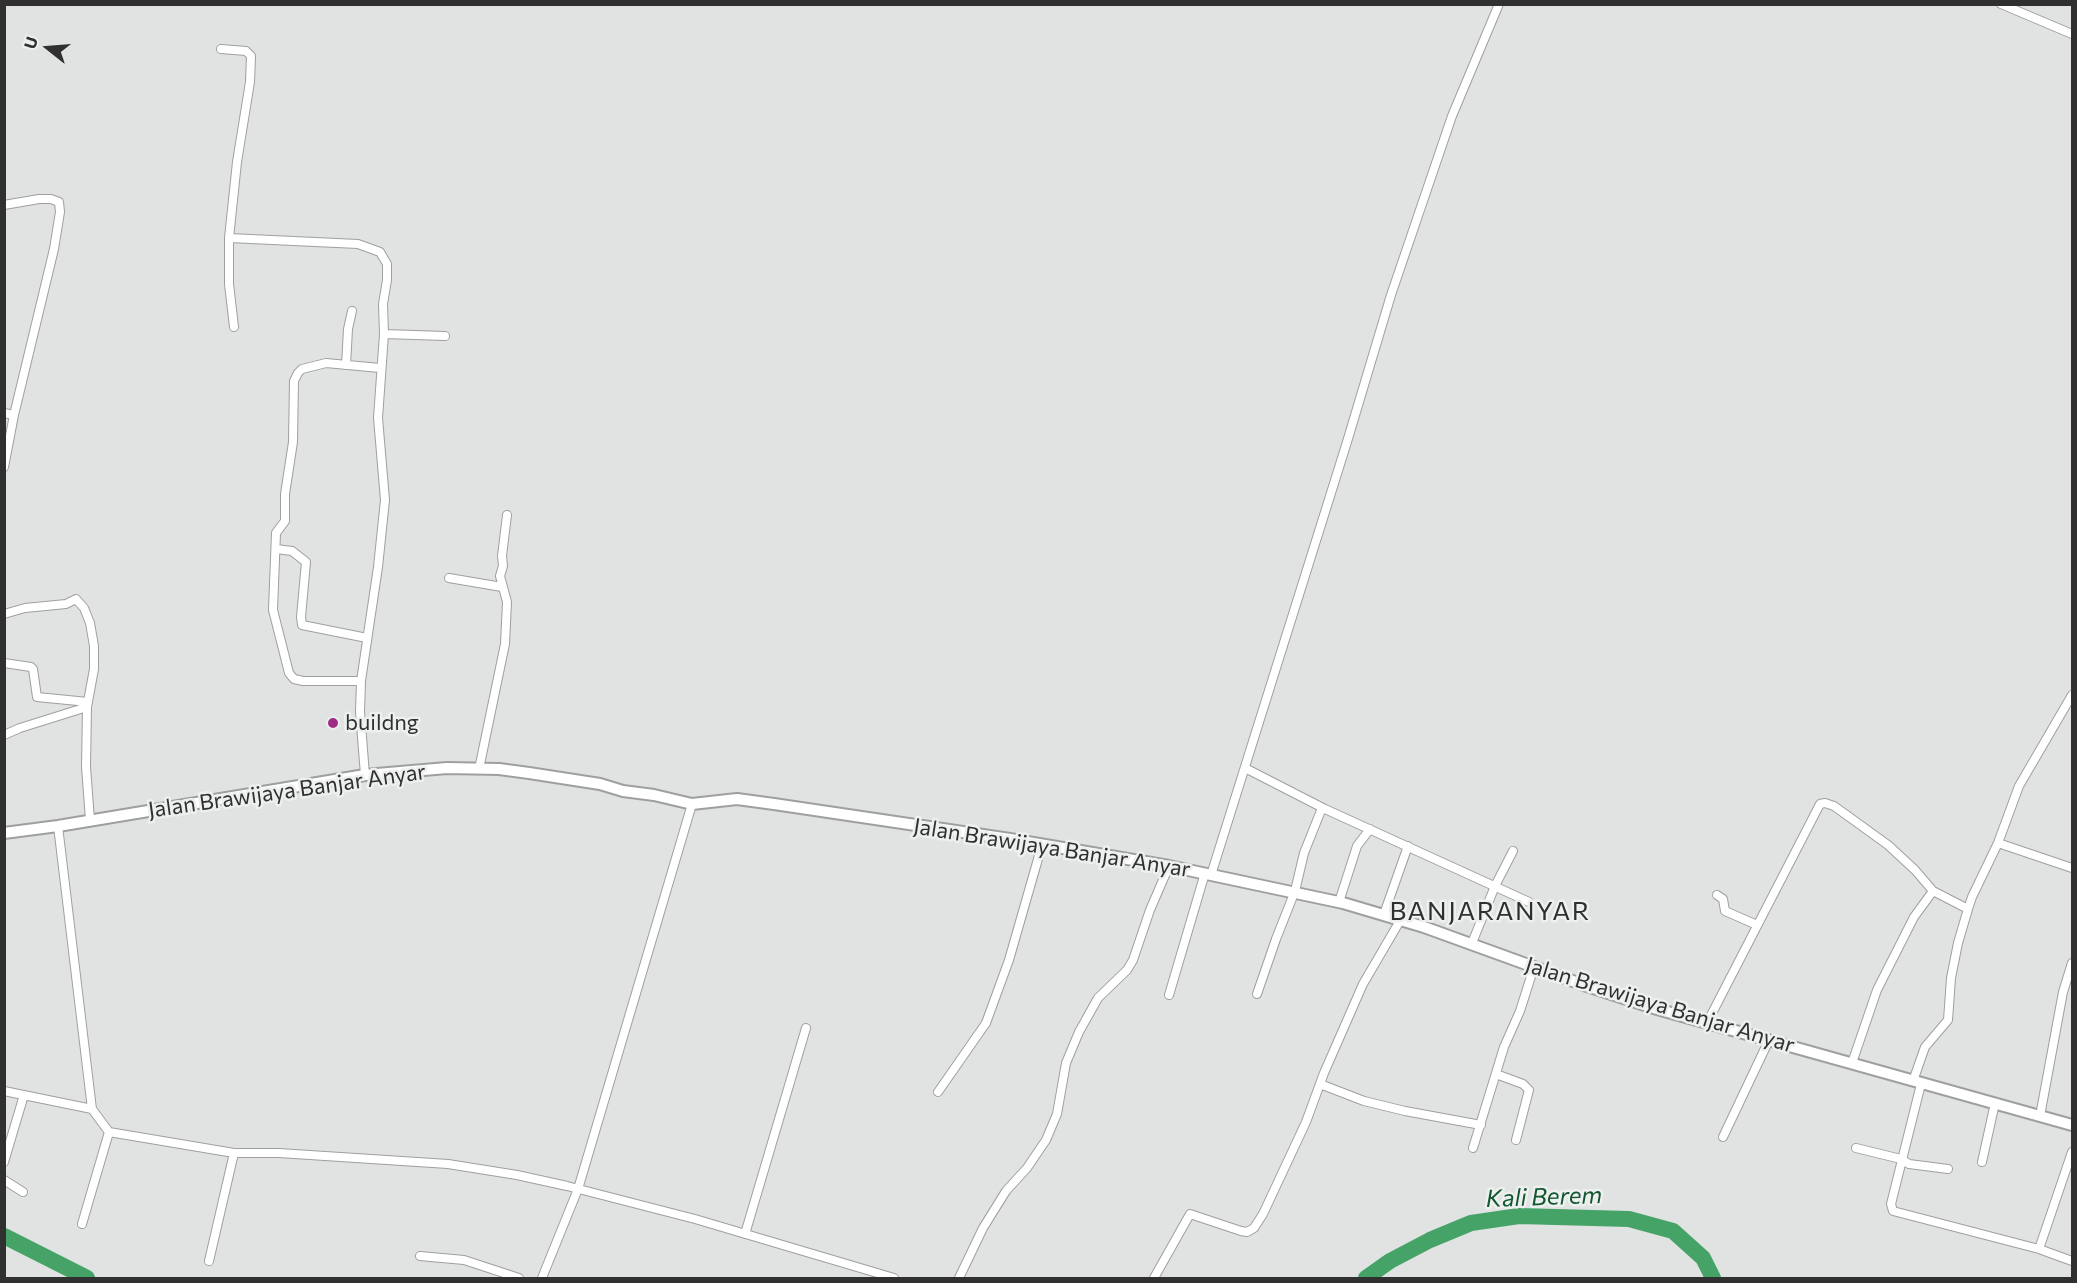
<!DOCTYPE html>
<style>
body{margin:0}
#map{position:relative;width:2077px;height:1283px;overflow:hidden;background:#e0e3e1;font-family:Commissioner,sans-serif}
canvas{display:block}
.frame{position:absolute;inset:0;border:6px solid #2f302f;pointer-events:none}
.north{position:absolute;left:18px;top:18px;width:60px;height:60px;-webkit-text-stroke:4px #edf0ee;paint-order:stroke;rotate:287deg;font-size:16px;font-weight:700;line-height:24px;text-align:center;color:#2f302f}
.north::after{content:'';display:block;margin:auto;width:21px;height:27px;background:#2f302f;clip-path:polygon(50% 0,100% 100%,50% 72%,0 100%)}
</style>
<div id="map">
<canvas width="2077" height="1283"></canvas>
<div class="frame"></div>
<div class="north">U</div>
</div>
<script>
const g = document.querySelector('canvas').getContext('2d');
g.lineJoin = 'round';
const toPath = rows => new Path2D(rows.map(r => 'M' + r).join(''));
function strokePath(path, color, width, dash) { g.strokeStyle = color; g.lineWidth = width; g.lineCap = dash ? 'butt' : 'round'; g.setLineDash(dash || []); g.stroke(path); }
function label(font, color, halo, rows, align = 'center') {
  g.font = font + ' Commissioner,sans-serif'; g.lineWidth = 5; g.setLineDash([]); g.textBaseline = 'middle'; g.strokeStyle = halo; g.fillStyle = color; for (const [text, x, y, turn = 0] of rows) {
    g.save(); g.translate(x, y); g.rotate((+turn || 0) * Math.PI / 180); g.textAlign = isNaN(turn) ? turn : align; if (halo) g.strokeText(text, 0, 0); g.fillText(text, 0, 0); g.restore();
  }
}
const river = toPath([
 [4,1236,87,1278],
 [1366,1278,1390,1261,1430,1240,1471,1223,1519,1216,1629,1219,1673,1231,1703,1258,1713,1278]
]);
const street = toPath([
 [2001,4,2072,34],
 [221,49,246,51,251,56,250,82,237,162,229,238,229,284,234,327],
 [4,205,39,199,51,199,59,202,60,212,54,249,14,415],
 [229,238,358,244,380,252,387,264,387,280,383,304,384,334,378,418,385,500,378,567,361,681,360,712,365,775],
 [384,334,445,336],
 [346,365,348,329,352,311],
 [4,413,14,415,4,467],
 [276,549,292,551,306,562,301,617,302,625,367,638],
 [449,578,502,587],
 [4,614,25,608,66,604,76,599,84,608,90,623,94,646,94,669,87,707,86,767,90,820],
 [4,663,31,667,33,669,37,697,88,702],
 [361,681,303,681,294,679,289,673,273,610,276,533,285,521,285,494,293,442,294,381,298,373,302,369,326,363,380,368],
 [4,735,20,728,87,707],
 [1245,768,1325,809,1529,902],
 [479,769,505,644,507,602,500,576,503,566,502,556,507,515],
 [58,826,92,1109,109,1132,234,1153,279,1153,448,1164,517,1175,567,1186,695,1219,894,1278],
 [1998,843,2072,868],
 [1211,875,1347,442,1391,295,1452,116,1499,4],
 [1717,895,1723,899,1725,911,1757,925],
 [1339,902,1357,846,1370,829],
 [1384,914,1408,846],
 [1472,943,1495,886,1513,851],
 [1257,994,1276,939,1295,891,1304,853,1322,808],
 [1169,995,1205,873],
 [1707,1023,1820,804,1825,803,1834,806,1888,845,1915,870,1933,891],
 [1852,1063,1877,990,1914,917,1933,891,1968,909,1972,897,1998,843,2019,786,2072,695],
 [1496,1074,1523,1084,1529,1090,1516,1140],
 [1913,1081,1925,1047,1948,1020,1951,978,1958,943,1968,909],
 [1320,1084,1364,1101,1405,1111,1481,1125],
 [1921,1084,1891,1204,1893,1211,2039,1249],
 [4,1091,92,1109],
 [938,1092,986,1023,1009,960,1042,845],
 [2040,1116,2063,992,2072,963],
 [1723,1137,1769,1040],
 [1473,1148,1504,1047,1520,1011,1534,967],
 [1856,1148,1901,1159,1909,1164,1948,1169],
 [2072,1152,2039,1249,2072,1261],
 [4,1162,24,1095],
 [1982,1162,1995,1103],
 [4,1180,23,1192],
 [82,1224,109,1132],
 [745,1234,806,1028],
 [420,1256,464,1260,519,1278],
 [209,1261,234,1153],
 [542,1278,578,1189,692,804],
 [959,1278,983,1228,1006,1191,1027,1168,1046,1140,1057,1114,1066,1063,1079,1032,1098,998,1127,970,1133,960,1150,910,1169,866],
 [1154,1278,1190,1214,1241,1231,1247,1232,1254,1228,1263,1214,1306,1122,1324,1073,1363,984,1401,919]
]);
const secondary = toPath([
 [4,833,58,826,365,775,447,768,499,769,529,773,600,784,623,791,654,795,692,804,737,799,774,804,1010,839,1169,866,1343,903,1424,927,1581,984,1657,1009,2072,1125]
]);
const markers = [
 [333,723,6,"#a02c86"]
];
const poiNames = [
 ["buildng",345,723]
];
const streetNames = [
 ["Jalan Brawijaya Banjar Anyar",287,791,-8],
 ["Jalan Brawijaya Banjar Anyar",1052,848,9],
 ["Jalan Brawijaya Banjar Anyar",1660,1005,17]
];
const waterNames = [
 ["Kali Berem",1544,1197,-2]
];
const quarterNames = [
 ["BANJARANYAR",1490,911]
];
strokePath(river, '#45a368', 16);
strokePath(street, '#9ea09e', 10);
strokePath(secondary, '#9ea09e', 14);
strokePath(street, '#fff', 8);
strokePath(secondary, '#fff', 10);
for (const [x, y, r, color] of markers) { const dot = new Path2D(); dot.arc(x, y, r, 0, 2 * Math.PI); g.fillStyle = color; g.fill(dot); strokePath(dot, '#edf0ee', 2); }
label('22px', '#2f302f', '#edf0ee', poiNames, 'left');
label('22px', '#2f302f', '#edf0ee', streetNames);
label('italic 24px', '#135730', '#edf0ee', waterNames);
g.letterSpacing = '1.5px';
label('26px', '#2e302e', '#edf0ee', quarterNames);
g.letterSpacing = '0px';
</script>
